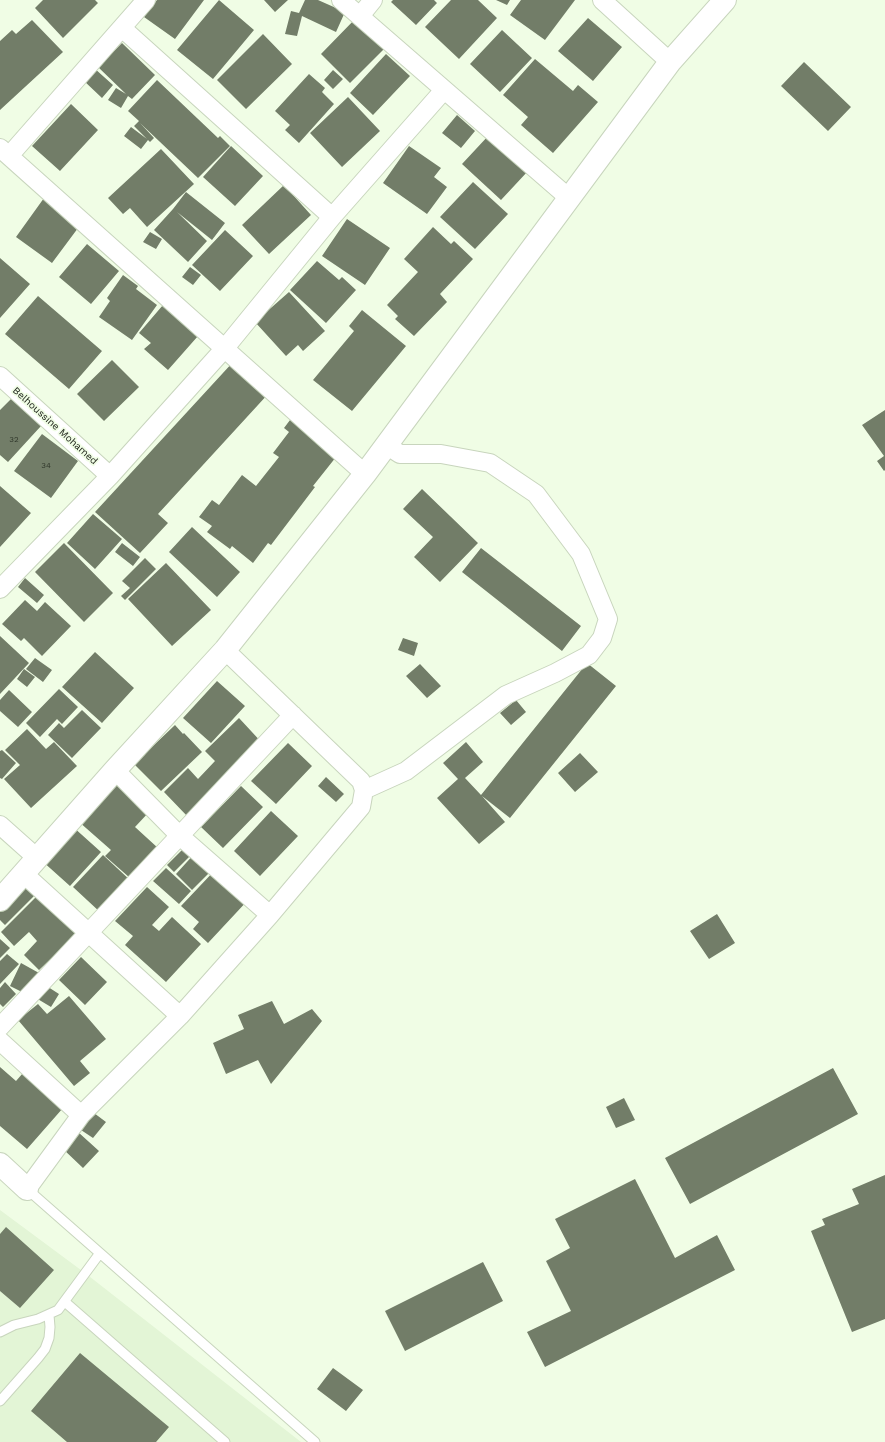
<!DOCTYPE html>
<style>
body{margin:0}
canvas{display:block;background:#f0fde5}
</style>
<canvas width="885" height="1442"></canvas>
<script>
const g = document.querySelector('canvas').getContext('2d');
g.lineJoin = 'round';
function paint(path, color) { g.fillStyle = color; g.fill(path, 'evenodd'); }
const toPath = rows => new Path2D(rows.map(r => 'M' + r).join(''));
function strokePath(path, color, width, dash) { g.strokeStyle = color; g.lineWidth = width; g.lineCap = dash ? 'butt' : 'round'; g.setLineDash(dash || []); g.stroke(path); }
function label(font, color, halo, rows, align = 'center') {
  g.font = font + ' "Work Sans",sans-serif'; g.lineWidth = 3.5; g.setLineDash([]); g.textBaseline = 'middle'; g.strokeStyle = halo; g.fillStyle = color; for (const [text, x, y, turn = 0] of rows) {
    g.save(); g.translate(x, y); g.rotate((+turn || 0) * Math.PI / 180); g.textAlign = isNaN(turn) ? turn : align; if (halo) g.strokeText(text, 0, 0); g.fillText(text, 0, 0); g.restore();
  }
}
const built = toPath([
 [0,1210,85,1273,301,1442,0,1442]
]);
const building = toPath([
 [43,0,95,0,98,3,63,38,35,8],
 [157,0,204,0,175,39,144,17],
 [219,0,254,30,213,79,177,50],
 [264,0,288,0,275,12],
 [305,0,318,0,345,12,336,32,302,16,297,36,285,34,291,11,299,13],
 [393,0,434,0,437,3,416,25,391,2],
 [451,0,478,0,497,18,459,59,425,27],
 [496,0,510,0,507,5],
 [521,0,575,0,545,40,510,15],
 [357,17,387,46,350,83,321,54],
 [588,18,622,47,593,81,558,51],
 [32,20,63,52,0,110,0,41,12,30,16,34],
 [502,30,532,58,500,92,470,64],
 [263,34,292,64,246,109,217,80],
 [122,43,155,75,132,99,128,96,121,108,108,100,116,88,126,94,98,67],
 [386,54,410,76,373,115,350,93],
 [535,59,573,91,578,85,598,102,553,153,521,125,528,117,503,95],
 [804,62,851,107,828,131,781,86],
 [94,68,113,85,102,98,83,80],
 [333,70,343,79,333,89,324,80],
 [309,74,325,88,322,92,334,104,299,143,285,130,290,125,275,111],
 [157,80,218,138,220,136,230,146,198,178,140,123,154,138,150,142,148,140,141,149,124,136,131,127,147,139,134,126,139,121,128,111],
 [348,97,380,131,342,167,310,133],
 [71,104,98,130,60,171,32,146],
 [457,115,475,131,461,148,442,133],
 [489,135,528,171,501,200,462,164],
 [231,146,263,176,235,206,203,177],
 [409,146,441,168,434,177,447,187,427,214,383,183],
 [161,149,194,184,147,227,130,208,123,214,108,198],
 [473,182,508,214,475,249,440,217],
 [284,185,311,215,269,254,242,225],
 [186,192,225,223,212,240,177,212,207,241,188,262,154,230,173,209],
 [44,198,81,224,52,263,16,237],
 [347,219,390,248,365,285,322,256],
 [433,227,451,244,454,241,473,259,440,294,447,302,414,336,395,319,398,316,387,305,418,272,404,259],
 [225,230,253,256,220,291,192,265],
 [150,232,162,239,156,249,143,242],
 [87,244,119,271,91,304,59,277],
 [0,258,30,284,0,318],
 [317,261,339,280,342,277,356,290,326,323,290,290],
 [190,267,201,275,193,285,182,277],
 [123,275,138,286,136,289,157,305,132,340,99,317,110,301,107,298],
 [289,292,325,331,303,351,298,345,286,356,255,322],
 [38,296,102,351,69,389,5,334],
 [163,305,198,336,168,370,144,349,151,343,139,333],
 [362,310,406,346,352,411,313,380,354,331,349,326],
 [112,360,139,387,104,421,77,394],
 [234,361,269,393,158,514,168,523,140,553,95,512],
 [11,399,41,426,8,462,0,455,0,410],
 [885,410,885,470,884,471,877,461,884,456,862,425],
 [293,416,340,452,313,486,315,487,271,545,268,543,253,563,232,546,230,549,207,532,212,526,199,517,212,500,219,505,242,475,256,486,279,457,273,453,289,432,284,428],
 [42,434,78,461,51,498,14,471],
 [0,486,31,513,0,547],
 [422,489,478,543,440,582,414,557,433,537,403,509],
 [93,514,122,539,95,569,67,543],
 [192,527,240,572,217,597,169,552],
 [64,543,113,593,84,622,35,572],
 [122,543,140,557,133,566,115,552],
 [481,548,581,626,562,651,462,572],
 [145,558,156,569,125,600,121,596,130,588,122,581],
 [166,563,211,610,172,646,128,599],
 [25,578,44,595,37,603,18,587],
 [25,600,37,611,45,602,71,626,42,656,24,638,21,641,2,624],
 [0,636,29,663,0,694],
 [403,638,418,643,414,656,398,650],
 [95,652,134,688,102,723,62,687],
 [35,658,52,670,43,682,26,669],
 [587,663,616,686,510,818,482,796,505,822,479,844,437,798,458,779,443,763,466,742,483,762,465,778,481,795],
 [420,664,441,686,427,698,406,676],
 [24,669,35,677,27,687,17,679],
 [217,681,245,706,211,743,183,718],
 [59,689,78,707,62,724,57,719,40,737,26,723],
 [9,690,32,712,18,727,0,711,0,700],
 [516,700,526,712,511,725,500,713],
 [82,710,101,728,72,758,48,735,59,723,64,728],
 [239,718,264,745,188,817,164,792,188,768,198,779,215,761,205,751],
 [175,725,183,734,184,733,202,752,161,791,134,764],
 [27,729,46,749,54,742,77,766,31,808,4,779,20,765,5,750],
 [288,743,312,766,276,804,251,781],
 [2,750,16,763,2,779,0,778,0,751],
 [580,753,598,772,575,792,558,773],
 [326,777,344,794,336,802,318,786],
 [116,780,150,811,135,827,158,848,130,878,105,856,111,850,78,821],
 [241,786,263,807,223,848,201,827],
 [271,811,298,836,260,876,234,851],
 [72,826,101,852,70,886,41,860],
 [184,848,191,855,174,872,167,865],
 [196,852,214,868,192,890,176,874],
 [103,855,131,881,101,913,73,887],
 [166,868,191,891,179,904,153,881],
 [216,869,249,899,208,943,193,929,199,922,181,906],
 [25,881,37,893,5,925,0,920,0,905],
 [147,887,169,907,152,925,159,931,172,917,201,944,166,982,125,945,133,936,115,921],
 [39,894,77,934,39,970,24,955,37,941,29,932,14,946,1,932],
 [717,914,735,943,709,959,690,931],
 [0,939,10,948,0,958],
 [7,954,19,964,0,984,0,961],
 [81,957,107,982,85,1005,59,980],
 [21,963,39,973,28,995,10,986],
 [5,982,16,994,3,1007,0,1004,0,988],
 [45,985,59,994,51,1007,36,998],
 [69,996,106,1039,80,1061,90,1073,74,1086,18,1020,38,1004,47,1014],
 [272,1001,284,1024,312,1009,322,1021,271,1084,258,1060,226,1074,213,1043,244,1029,238,1015],
 [0,1067,16,1081,23,1073,63,1108,27,1149,0,1126],
 [833,1068,858,1114,690,1204,665,1158],
 [624,1098,635,1120,616,1128,606,1107],
 [94,1113,106,1122,93,1138,81,1130],
 [78,1132,99,1151,83,1168,62,1148],
 [885,1175,885,1319,852,1332,811,1231,825,1225,822,1219,859,1204,852,1189],
 [635,1179,675,1258,717,1235,735,1270,545,1367,527,1332,571,1311,546,1261,570,1248,555,1219],
 [6,1227,54,1270,20,1308,0,1291,0,1234],
 [483,1262,503,1301,405,1351,385,1311],
 [80,1353,169,1427,156,1442,67,1442,31,1411],
 [333,1368,363,1390,346,1411,317,1389]
]);
const lane = toPath([
 [27,1189,315,1442],
 [65,1302,225,1442],
 [0,1332,14,1325,38,1319,58,1310,100,1253],
 [0,1401,38,1358,45,1349,49,1338,50,1327,49,1315]
]);
const street = toPath([
 [341,0,569,198],
 [602,0,670,62],
 [360,16,373,0],
 [122,28,332,217],
 [0,148,365,474],
 [9,156,146,0],
 [0,376,110,476],
 [0,589,110,476,225,348,332,217,444,90],
 [115,770,180,836,270,915],
 [364,790,406,771,506,695,555,673,589,655,602,638,608,619,581,554,536,494,490,463,441,454,400,454,386,445],
 [0,825,37,858],
 [24,874,180,1016],
 [0,1027,293,715],
 [0,1041,81,1115],
 [27,1189,81,1115,180,1016,270,915,361,807,364,790,361,781,225,650]
]);
const secondary = toPath([
 [0,900,115,770,225,650,365,474,670,62,725,0],
 [0,1164,27,1189]
]);
const numberNames = [
 ["32",14,440],
 ["34",46,466]
];
const streetNames = [
 ["Belhoussine Mohamed",55,426,42]
];
paint(built, '#e3f5d6');
paint(building, '#727d68');
strokePath(lane, '#c8d5bd', 11);
strokePath(street, '#c8d5bd', 20);
strokePath(secondary, '#c8d5bd', 24);
strokePath(lane, '#fff', 9);
strokePath(street, '#fff', 18);
strokePath(secondary, '#fff', 22);
label('8px', '#2f362a', null, numberNames);
label('10px', '#191e15', '#f0fde5', streetNames);
</script>
